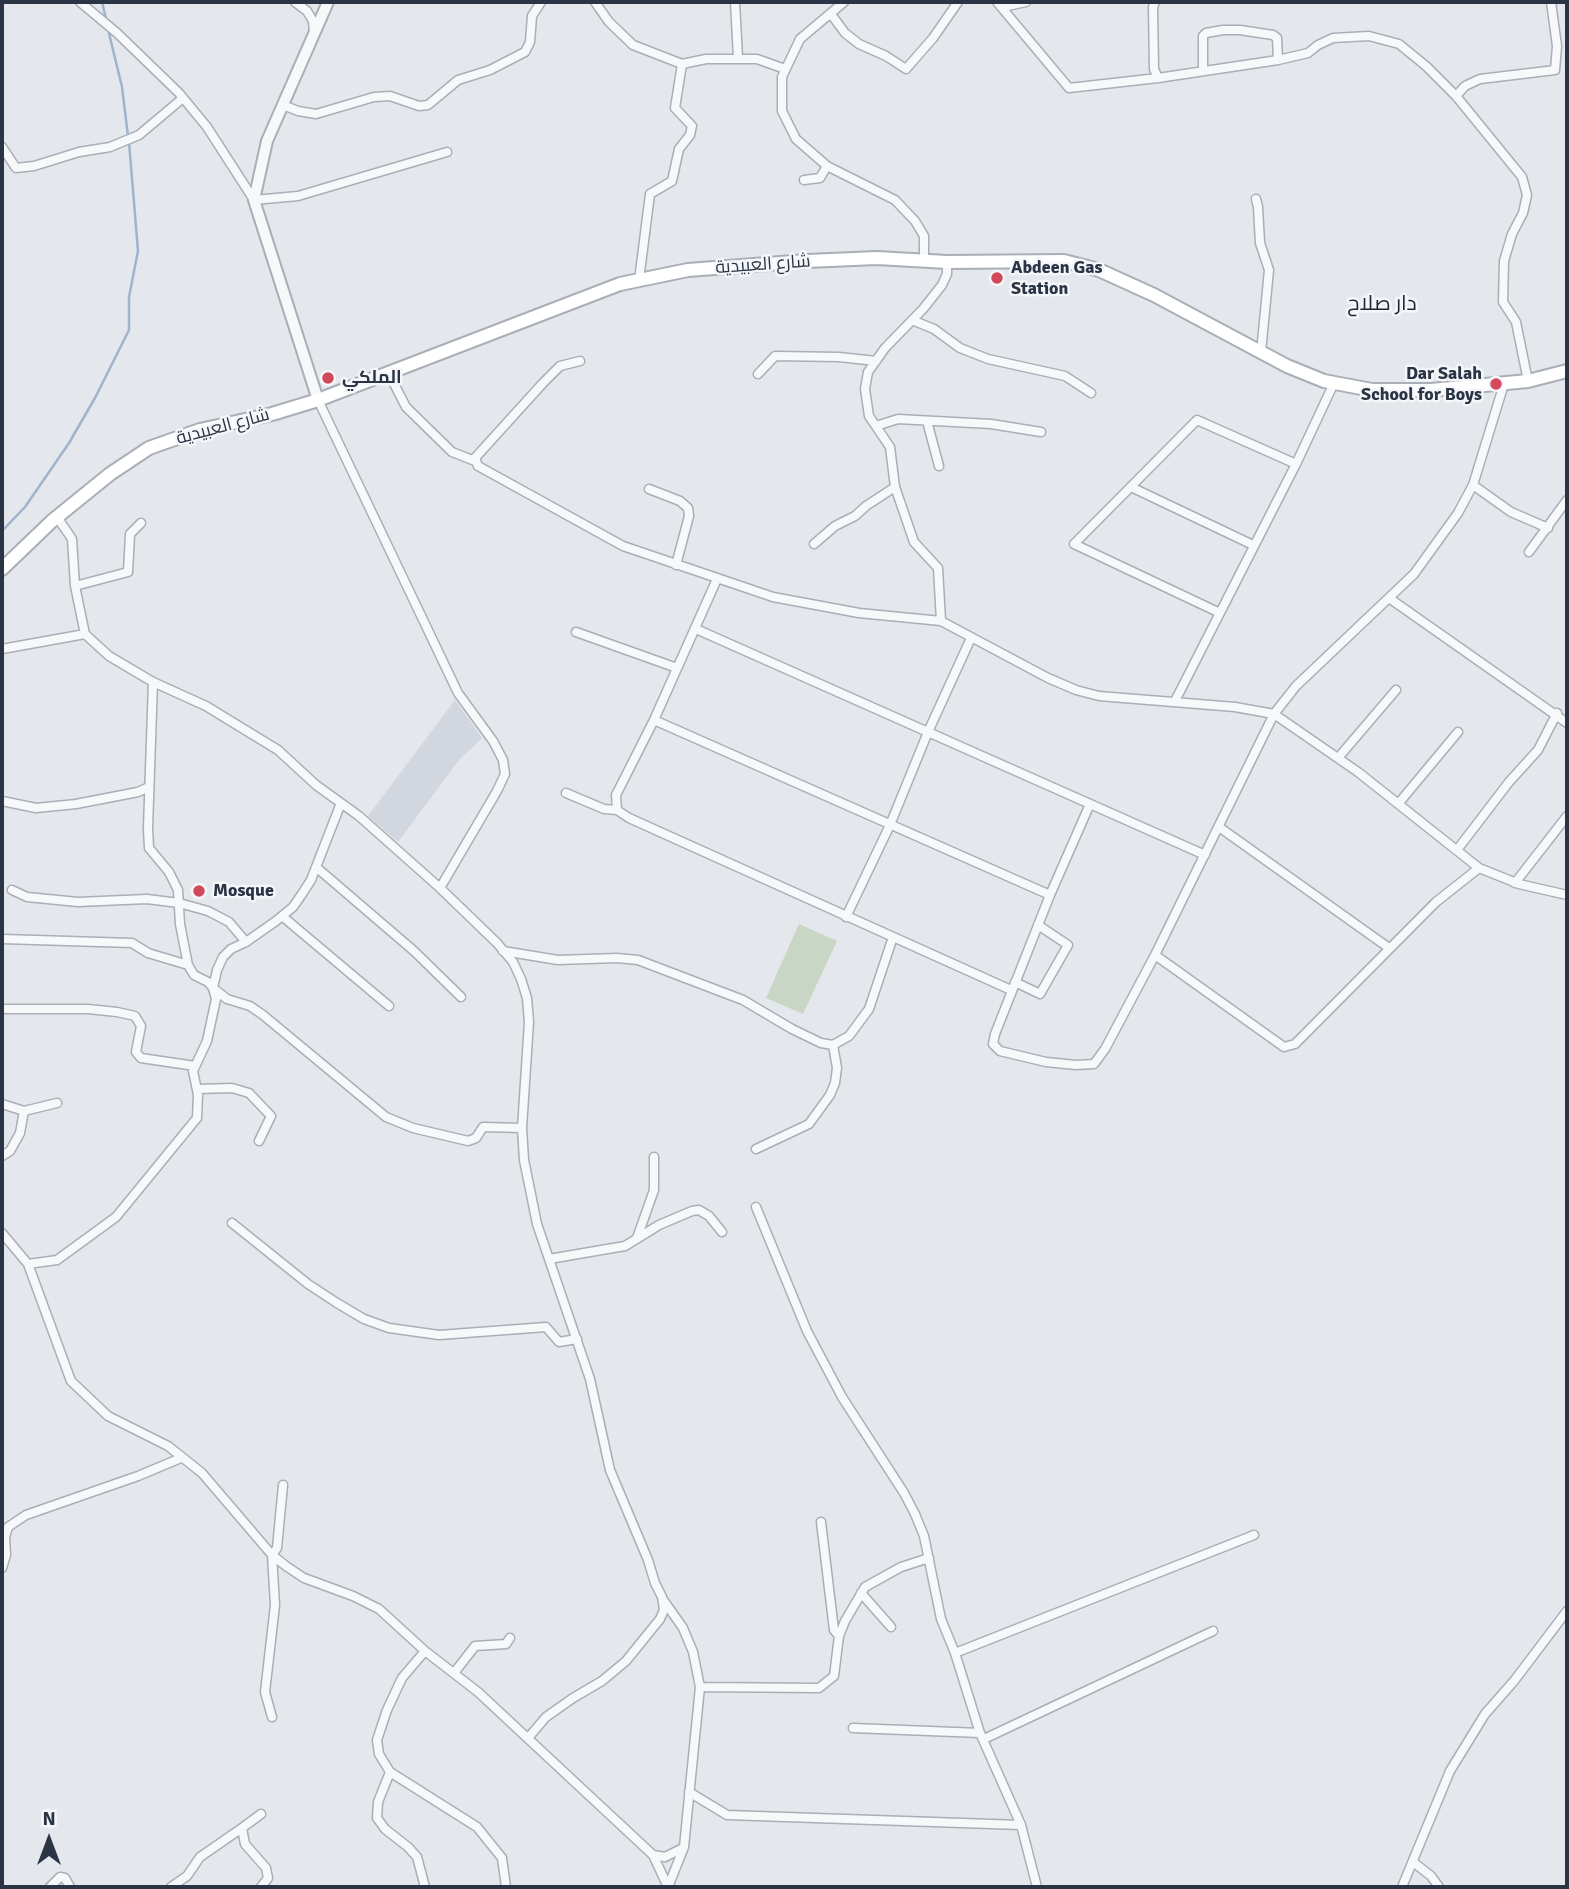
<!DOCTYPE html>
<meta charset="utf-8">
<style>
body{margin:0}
#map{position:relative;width:1569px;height:1889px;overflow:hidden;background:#e4e7ec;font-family:Signika,sans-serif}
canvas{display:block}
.frame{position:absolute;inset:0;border:4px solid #2b3445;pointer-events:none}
.north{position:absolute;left:14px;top:1805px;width:70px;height:70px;-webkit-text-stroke:5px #f4f6f9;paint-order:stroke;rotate:0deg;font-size:19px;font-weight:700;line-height:28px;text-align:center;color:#2b3445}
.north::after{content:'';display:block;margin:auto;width:24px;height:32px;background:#2b3445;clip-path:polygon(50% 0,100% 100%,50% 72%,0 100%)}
</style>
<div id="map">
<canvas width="1569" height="1889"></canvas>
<div class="frame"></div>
<div class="north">N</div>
</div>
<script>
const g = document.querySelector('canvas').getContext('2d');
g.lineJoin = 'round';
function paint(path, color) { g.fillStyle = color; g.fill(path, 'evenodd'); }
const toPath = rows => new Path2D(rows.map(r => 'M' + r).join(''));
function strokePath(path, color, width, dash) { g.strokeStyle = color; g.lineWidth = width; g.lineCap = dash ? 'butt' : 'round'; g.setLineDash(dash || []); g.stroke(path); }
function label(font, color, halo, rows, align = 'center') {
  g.font = font + ' Signika,Cairo,sans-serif'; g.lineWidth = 5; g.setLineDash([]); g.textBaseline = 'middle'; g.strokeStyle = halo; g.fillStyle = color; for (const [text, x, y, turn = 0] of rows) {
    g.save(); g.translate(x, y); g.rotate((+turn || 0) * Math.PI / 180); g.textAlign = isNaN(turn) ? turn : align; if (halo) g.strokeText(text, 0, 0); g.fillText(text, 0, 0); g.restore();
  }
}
const built = toPath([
 [455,700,482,738,459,760,398,842,368,816]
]);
const green = toPath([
 [799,924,837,941,803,1014,766,998]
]);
const stream = toPath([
 [102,2,106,19],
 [108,29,122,87,128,136],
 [2,531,25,507,69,443,95,398,129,330,129,297,138,251,129,142]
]);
const minor = toPath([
 [80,2,117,33,179,93,207,127,254,200,298,196,447,152],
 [295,2,307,11,313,21,314,33],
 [595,2,609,22,633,45,682,64,706,59,757,59,785,69],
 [735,2,738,58],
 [844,2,800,39,782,77,782,111,796,139,827,166,895,200,915,221,924,236,924,260],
 [997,2,1069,88,1158,78,1278,60,1308,53,1318,45,1333,38,1369,36,1399,44,1426,66,1456,96,1522,177,1527,195,1523,213,1512,234,1504,261,1503,302,1516,322,1528,381],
 [1155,2,1153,7,1154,69,1158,78],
 [1003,7,1026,2],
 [831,14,845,33,859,44,886,56,906,69,933,38,958,2],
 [1203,71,1203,36,1206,33,1223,30,1240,30,1273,35,1277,38,1278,60],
 [1456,96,1465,86,1480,79,1555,70,1557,46,1551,2],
 [283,105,298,111,316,114,374,97,390,96,419,106,428,105,458,80,490,70,525,52,530,42,532,16,541,2],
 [2,147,16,168,34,166,79,152,110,147,139,135,183,98],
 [804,180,820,178,827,166],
 [1256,199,1258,207,1260,243,1269,270,1261,352],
 [639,280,650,194,672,181,679,149,690,135,692,126,675,108,682,64],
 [912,320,934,329,960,348,988,359,1065,376,1091,393],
 [580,361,560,366,543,383,475,458,478,466,623,546,773,597,859,613,941,621,1048,678,1076,690,1099,696,1235,707,1274,714,1358,772,1479,868,1519,884,1567,895],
 [389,374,406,407,452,452,475,461],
 [758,374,775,356,839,357,876,361],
 [318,400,458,693,493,741,503,760,505,774,497,791,440,888],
 [927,421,939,466],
 [876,426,898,419,991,424,1041,432],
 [1473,485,1511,512,1548,528],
 [1131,487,1253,545],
 [649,489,680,501,688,508,689,516,676,565],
 [57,517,72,539,75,586,85,634],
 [814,544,835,526,855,516,866,506,895,487],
 [1529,552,1567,500],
 [717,579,654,720,616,795,617,810,629,818,1011,990],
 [75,586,128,572,130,534,141,523],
 [1389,598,1567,723],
 [1220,613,1074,544,1197,420,1296,464],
 [941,621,938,568,914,542,895,487,890,447,869,416,865,389,868,372,885,348,923,309,942,285,947,274,947,262],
 [696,629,1205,855],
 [576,632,677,668],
 [2,649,85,634,109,656,153,682,206,706,278,750,316,785,359,816,440,888,497,943,513,962,521,979,527,998,529,1022,522,1128,524,1160,537,1224,590,1379,610,1470,648,1560,655,1583,662,1597,664,1610,660,1619,626,1661,602,1681,573,1698,546,1717,528,1738],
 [1175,701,1296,464,1334,383],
 [654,720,1050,895],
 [1338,758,1396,690],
 [566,793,604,809,617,810],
 [2,801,36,808,76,804,138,792,149,787],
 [341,803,311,880,302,894,293,907,276,921,246,942,231,949,223,957,217,970,213,988,227,999,250,1006,263,1015,386,1117,413,1128,468,1141,476,1138,483,1127,522,1128],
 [1090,804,1050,895,995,1034,993,1044,1000,1051,1046,1062,1076,1065,1094,1064,1105,1049,1155,955,1274,714,1296,686,1414,574,1458,513,1473,485,1504,384],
 [1398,804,1458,732],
 [1219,827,1389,948],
 [1457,850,1509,782,1538,750,1557,713],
 [316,867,414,951,461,997],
 [1515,883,1567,816],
 [12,890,27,897,78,902,147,899,179,903,208,911,229,922,246,942],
 [282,916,389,1006],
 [846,917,890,825,928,732,971,638],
 [3,939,132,943,148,953,188,965],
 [503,951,558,960,617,958,638,960,743,1000,792,1029,821,1043,833,1045,849,1036,869,1009,893,937],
 [1155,955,1284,1047,1295,1044,1436,902,1479,868],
 [1015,982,1040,994,1068,945,1038,925],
 [2,1009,88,1009,117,1012,135,1016,141,1026,136,1052,141,1058,195,1066],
 [197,1089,232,1088,249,1093,271,1116,259,1141],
 [2,1104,24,1111,57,1103],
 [756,1149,809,1124,830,1095,835,1083,837,1068,833,1045],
 [2,1156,10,1151,20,1133,24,1111],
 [756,1207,807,1331,842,1397,904,1493,915,1514,924,1536,941,1619,955,1653,980,1733,1021,1825,1037,1887],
 [232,1223,308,1284,337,1303,364,1319,389,1328,439,1335,546,1327,559,1342,577,1339],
 [2,1233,28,1264,71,1381,108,1416,168,1446,202,1473,272,1555,286,1566,304,1578,353,1596,379,1609,425,1651,478,1692,653,1855,668,1887],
 [637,1238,654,1190,654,1157],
 [549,1259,625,1246,659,1225,692,1211,699,1210,709,1216,722,1232],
 [28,1264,57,1260,116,1217,197,1118,198,1095,193,1071,207,1041,216,999,213,988,208,982,194,975,188,965,180,924,178,890,169,872,149,848,148,828,153,682],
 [821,1522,834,1630,839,1636],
 [2,1568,6,1555,5,1537,8,1527,26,1515,138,1476,181,1458],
 [861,1593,891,1627],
 [664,1601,683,1628,693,1652,700,1687,684,1847,668,1887],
 [425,1651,402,1678,387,1710,377,1740,379,1754,390,1772,477,1827,502,1858,506,1887],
 [955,1653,1254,1535],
 [454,1673,475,1646,506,1644,510,1638],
 [700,1687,819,1688,834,1676,839,1636,845,1621,865,1587,901,1567,929,1558],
 [272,1717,265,1692,275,1605,272,1555,277,1548,283,1485],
 [853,1728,980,1733],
 [984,1739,1213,1631],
 [390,1772,378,1802,377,1818,385,1829,408,1847,417,1857,425,1887],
 [689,1792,727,1815,1021,1825],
 [261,1814,242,1828,245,1844,266,1868,268,1878,261,1887],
 [653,1855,665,1857,683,1848],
 [1413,1862,1431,1876,1439,1887],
 [50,1887,60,1877,65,1878,70,1887],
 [171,1887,187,1876,200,1857,242,1828],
 [1402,1887,1450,1771,1485,1714,1514,1681,1567,1611]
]);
const tertiary = toPath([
 [318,400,254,200,267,141,328,2]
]);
const secondary = toPath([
 [2,569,52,521,110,474,149,448,200,430,272,414,318,400,620,284,688,270,807,261,877,258,947,262,1064,261,1099,270,1154,295,1287,366,1324,381,1372,390,1431,390,1528,381,1567,371]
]);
const markers = [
 [997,278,7,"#d1495b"],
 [328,378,7,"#d1495b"],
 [1496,384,7,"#d1495b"],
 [199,891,7,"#d1495b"]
];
const streetNames = [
 ["شارع العبيدية",763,265,-4],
 ["شارع العبيدية",223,427,-15]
];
const poiNames = [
 ["Abdeen Gas",1011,268],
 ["Station",1011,289],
 ["Dar Salah",1482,374,"right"],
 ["School for Boys",1482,395,"right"],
 ["الملكي",342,378],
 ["Mosque",213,891]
];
const quarterNames = [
 ["دار صلاح",1382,304]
];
paint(built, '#d2d6de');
paint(green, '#c9d6c5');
strokePath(stream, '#9fb4cc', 2.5);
strokePath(minor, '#a9aeb7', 11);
strokePath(tertiary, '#a9aeb7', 14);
strokePath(secondary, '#a9aeb7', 16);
strokePath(minor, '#f7f8fa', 8);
strokePath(tertiary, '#f7f8fa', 10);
strokePath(secondary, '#fff', 12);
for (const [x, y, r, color] of markers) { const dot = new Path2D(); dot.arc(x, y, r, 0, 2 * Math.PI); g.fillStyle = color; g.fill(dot); strokePath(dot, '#f4f6f9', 2.5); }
label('18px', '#2b3445', '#f4f6f9', streetNames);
label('bold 18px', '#2b3445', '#f4f6f9', poiNames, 'left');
label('21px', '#1d2536', '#f4f6f9', quarterNames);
</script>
